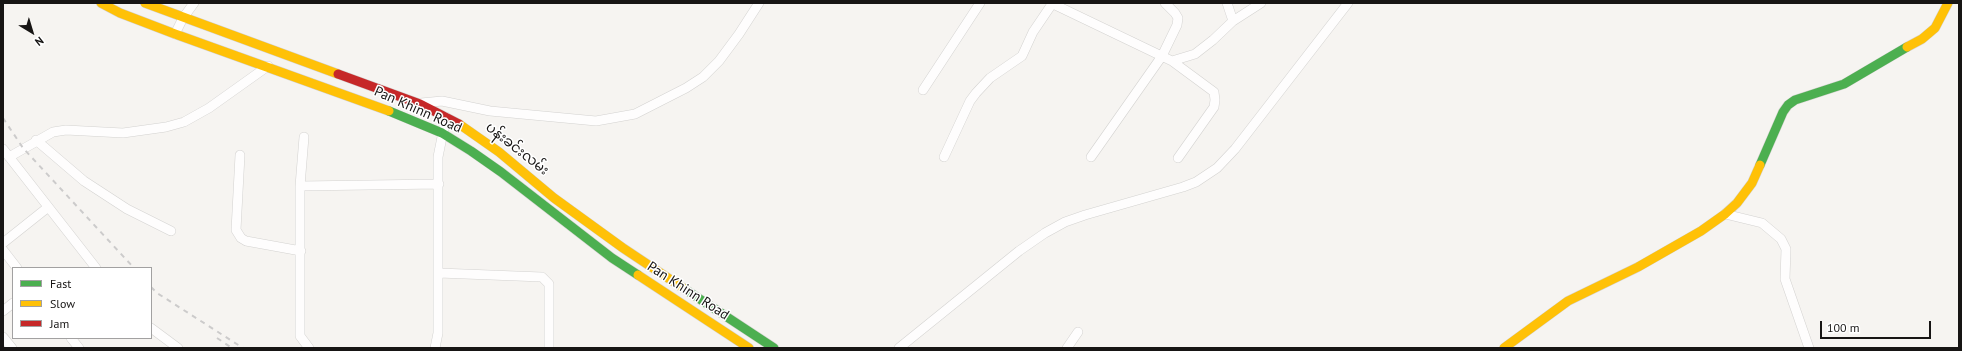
<!DOCTYPE html>
<meta charset="utf-8">
<style>
body{margin:0}
#map{position:relative;width:1962px;height:351px;overflow:hidden;background:#f6f4f1;font-family:"PT Sans",sans-serif}
canvas{display:block}
.frame{position:absolute;inset:0;border:4px solid #171514;pointer-events:none}
.legend{position:absolute;left:12px;top:267px;width:140px;height:72px;box-sizing:border-box;background:#fff;border:1px solid #a2a1a1;margin:0;padding:5px 7px;list-style:none;font-size:12px;color:#171514}
.legend li{display:flex;align-items:center;gap:8px;height:20px}
.legend b{width:20px;border:1px solid #a2a1a1}
.north{position:absolute;left:12px;top:12px;width:40px;height:40px;-webkit-text-stroke:3px #fff;paint-order:stroke;rotate:142deg;font-size:11px;font-weight:700;line-height:16px;text-align:center;color:#171514}
.north::after{content:'';display:block;margin:auto;width:14px;height:18px;background:#171514;clip-path:polygon(50% 0,100% 100%,50% 72%,0 100%)}
.scale{position:absolute;left:1820px;top:321px;width:111px;height:18px;box-sizing:border-box;border:2px solid #171514;border-top:0;padding-left:5px;font-size:12px;line-height:14px;white-space:nowrap;color:#171514;-webkit-text-stroke:3px #fff;paint-order:stroke}
</style>
<div id="map">
<canvas width="1962" height="351"></canvas>
<div class="frame"></div>
<ul class="legend">
<li><b style="height:5px;background:#4caf50"></b>Fast</li>
<li><b style="height:5px;background:#ffc107"></b>Slow</li>
<li><b style="height:5px;background:#c62828"></b>Jam</li>
</ul>
<div class="north">N</div>
<div class="scale">100 m</div>
</div>
<script>
const g = document.querySelector('canvas').getContext('2d');
g.lineJoin = 'round';
const toPath = rows => new Path2D(rows.map(r => 'M' + r).join(''));
function strokePath(path, color, width, dash) { g.strokeStyle = color; g.lineWidth = width; g.lineCap = dash ? 'butt' : 'round'; g.setLineDash(dash || []); g.stroke(path); }
function label(font, color, halo, rows, align = 'center') {
  g.font = font + ' "PT Sans","Noto Sans Myanmar",sans-serif'; g.lineWidth = 3; g.setLineDash([]); g.textBaseline = 'middle'; g.strokeStyle = halo; g.fillStyle = color; for (const [text, x, y, turn = 0] of rows) {
    g.save(); g.translate(x, y); g.rotate((+turn || 0) * Math.PI / 180); g.textAlign = isNaN(turn) ? turn : align; if (halo) g.strokeText(text, 0, 0); g.fillText(text, 0, 0); g.restore();
  }
}
const street = toPath([
 [1051,3,1172,61,1214,92,1215,100,1214,107,1178,158],
 [1227,3,1233,21],
 [175,34,183,18,194,3],
 [1172,61,1195,54,1213,40,1233,21,1261,3],
 [923,90,980,3],
 [421,103,442,101,490,111,596,121,635,114,686,88,703,77,719,61,739,34,759,3],
 [304,137,300,186,300,336,309,348],
 [36,140,84,181,127,209,171,231],
 [3,149,96,268],
 [240,155,236,230,241,238,246,241,301,251],
 [9,157,53,132,66,130,123,133,166,127,184,122,209,108,268,66],
 [944,157,970,101,976,93,990,78,1022,56,1033,32,1052,4],
 [1091,157,1162,56,1177,25,1178,18,1175,13,1165,3],
 [300,186,439,184],
 [1725,214,1762,223,1781,239,1786,249,1785,279,1809,348],
 [3,243,47,208],
 [3,250,17,268],
 [439,273,542,277,549,284,549,348],
 [3,311,13,303],
 [151,328,178,348],
 [3,337,12,348],
 [71,338,79,348],
 [435,348,438,333,438,157,446,117],
 [899,348,1019,251,1045,233,1065,222,1085,215,1183,187,1196,182,1217,168,1235,149,1348,3],
 [1067,348,1078,332]
]);
const fast = toPath([
 [389,111,442,133,471,151,501,172,612,258,638,275],
 [1760,165,1783,112,1788,105,1795,100,1844,84,1907,47],
 [683,288,774,348]
]);
const slow = toPath([
 [101,3,120,13,175,34,389,111],
 [145,3,338,74],
 [1907,47,1922,39,1935,28,1948,3],
 [459,124,499,152,554,198,623,248,683,288],
 [638,275,749,348],
 [1504,348,1568,301,1638,267,1701,231,1725,214,1737,203,1752,183,1760,165]
]);
const jam = toPath([
 [338,74,420,104,459,124]
]);
const rail = toPath([
 [3,118,23,148,134,268],
 [151,287,157,293,243,348],
 [217,338,232,348]
]);
const streetNames = [
 ["Pan Khinn Road",418,110,24],
 ["ပန်းခင်းလမ်း",517,149,38],
 ["Pan Khinn Road",688,291,33]
];
strokePath(street, '#d3d2d0', 10);
strokePath(fast, '#d3d2d0', 10);
strokePath(slow, '#d3d2d0', 10);
strokePath(jam, '#d3d2d0', 10);
strokePath(street, '#fefdfd', 9);
strokePath(fast, '#4caf50', 9);
strokePath(slow, '#ffc107', 9);
strokePath(jam, '#c62828', 9);
strokePath(rail, '#cccbcb', 2, [5, 5]);
label('14px', '#171514', '#fff', streetNames);
</script>
